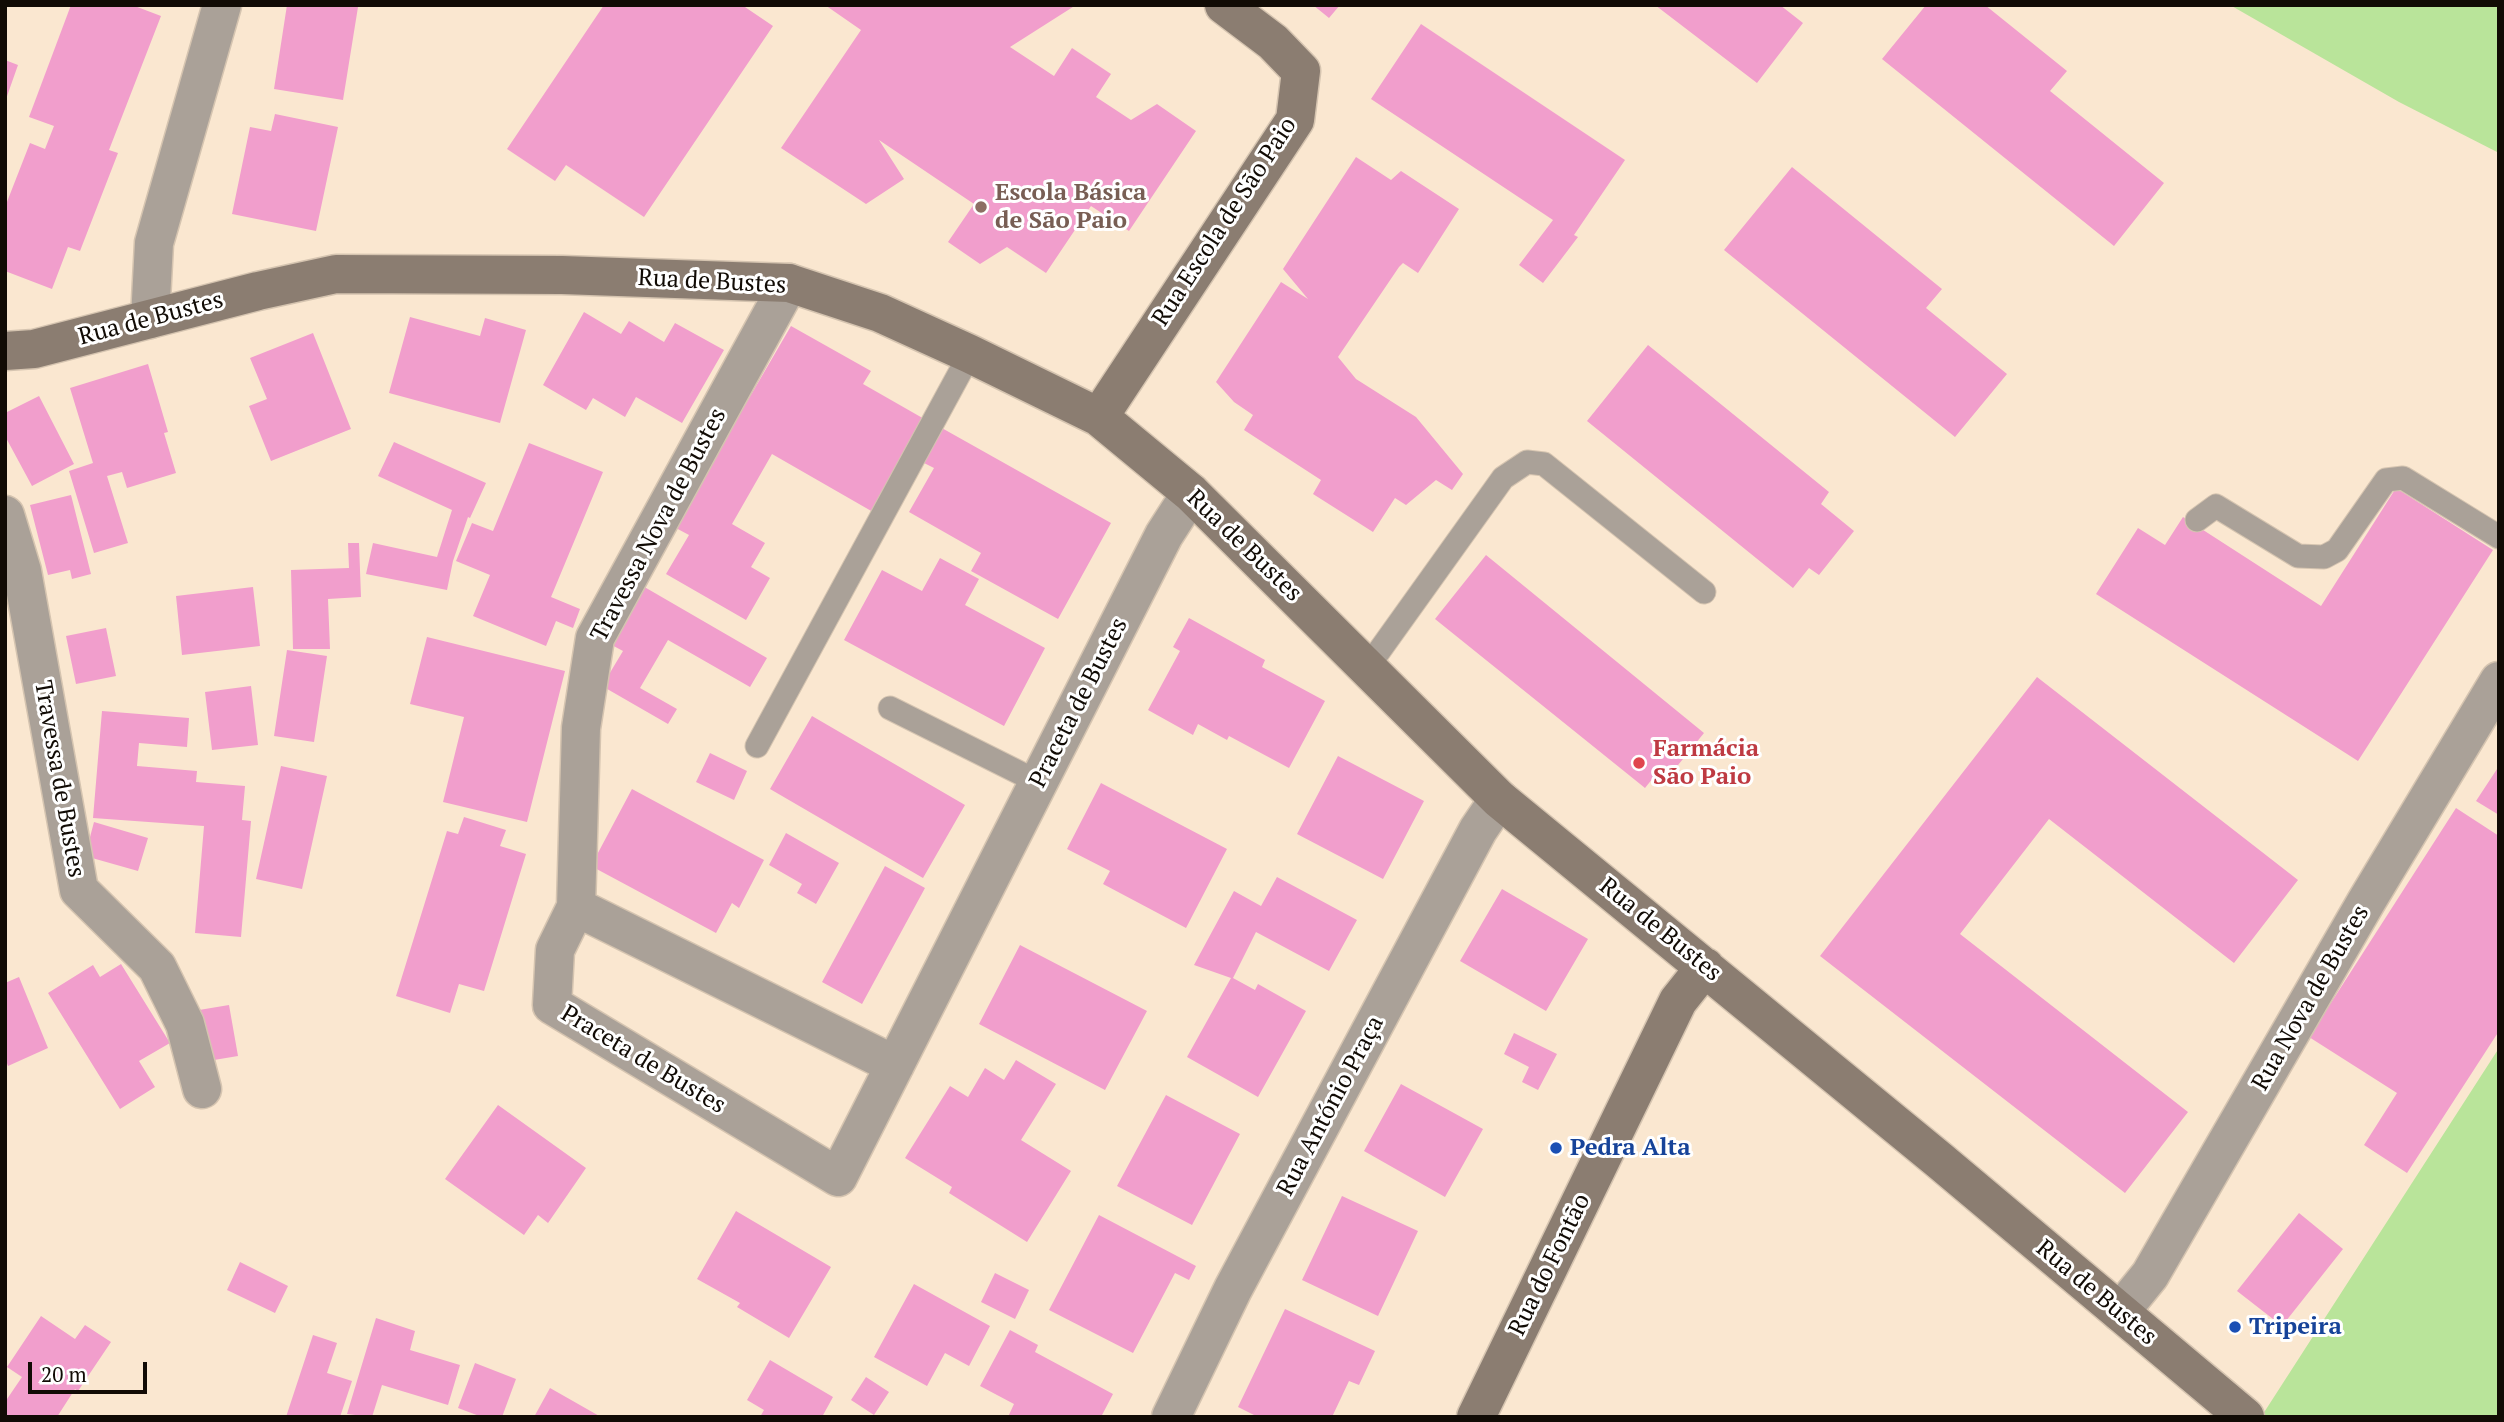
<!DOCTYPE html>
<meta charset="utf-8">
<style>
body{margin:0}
#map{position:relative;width:2504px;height:1422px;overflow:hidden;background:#fae7d0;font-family:"PT Serif",serif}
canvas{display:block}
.frame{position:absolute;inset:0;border:7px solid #110b05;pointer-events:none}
.scale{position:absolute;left:28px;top:1362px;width:119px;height:32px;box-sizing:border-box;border:4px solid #110b05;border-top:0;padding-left:9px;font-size:21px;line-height:24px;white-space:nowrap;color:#110b05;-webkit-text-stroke:5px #fff;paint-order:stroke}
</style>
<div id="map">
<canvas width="2504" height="1422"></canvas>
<div class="frame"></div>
<div class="scale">20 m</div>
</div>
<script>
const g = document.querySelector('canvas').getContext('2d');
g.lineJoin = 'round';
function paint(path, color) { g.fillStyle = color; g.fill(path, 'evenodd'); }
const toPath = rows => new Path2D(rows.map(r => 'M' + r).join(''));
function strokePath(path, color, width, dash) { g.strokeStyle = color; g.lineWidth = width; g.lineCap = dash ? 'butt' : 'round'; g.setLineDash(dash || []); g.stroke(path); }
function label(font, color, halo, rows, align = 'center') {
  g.font = font + ' "PT Serif",serif'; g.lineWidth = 6; g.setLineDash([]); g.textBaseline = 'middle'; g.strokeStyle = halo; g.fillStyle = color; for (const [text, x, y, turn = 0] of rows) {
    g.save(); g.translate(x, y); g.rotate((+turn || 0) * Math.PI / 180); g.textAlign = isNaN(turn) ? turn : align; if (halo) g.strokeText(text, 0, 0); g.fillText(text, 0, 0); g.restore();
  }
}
const green = toPath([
 [2230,5,2499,5,2499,153,2399,102],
 [2499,1048,2499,1417,2267,1417,2263,1414]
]);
const building = toPath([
 [71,5,132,5,161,16,109,150,118,153,80,251,68,247,52,289,5,271,5,207,30,143,45,149,54,126,29,117],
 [287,5,358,7,343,100,274,89],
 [604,5,742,5,773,26,644,217,566,165,555,181,507,149],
 [825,5,1076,5,1010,47,1054,76,1072,48,1111,74,1096,97,1131,120,1157,104,1196,131,1129,231,1091,206,1046,273,1007,247,980,264,948,242,974,204,879,140,904,179,866,204,781,148,861,30],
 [1313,5,1340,5,1329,18],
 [1655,5,1780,5,1803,23,1757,83],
 [1926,5,1985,5,2067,71,2050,91,2164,183,2114,246,1882,59],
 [1421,24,1625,160,1574,235,1578,237,1543,283,1519,265,1553,220,1371,99],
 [5,60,18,65,6,99,5,98],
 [275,114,338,127,316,231,232,214,250,127,271,131],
 [1356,157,1391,180,1401,171,1459,209,1418,273,1403,263,1399,267,1338,357,1356,379,1416,417,1463,474,1452,490,1436,480,1406,505,1395,498,1373,532,1313,494,1321,480,1244,430,1253,415,1234,402,1216,382,1281,282,1308,299,1283,269],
 [1792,167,1942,289,1926,308,2007,374,1955,437,1724,250],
 [584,312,621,334,629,321,664,342,675,323,724,350,682,423,636,397,625,417,593,398,586,410,543,385],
 [410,317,480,336,485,318,526,330,500,423,389,393],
 [791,326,871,371,863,384,926,420,873,512,772,454,732,524,765,543,751,567,770,578,746,620,666,574,689,535,674,527],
 [313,333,351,429,271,461,249,406,267,399,250,358],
 [1648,345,1829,492,1821,504,1854,531,1819,575,1809,568,1793,588,1587,421],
 [148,364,168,432,164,433,176,473,127,488,122,472,107,476,128,543,94,553,69,471,93,463,70,388],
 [39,396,74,464,32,486,5,436,5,413],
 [940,427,1111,523,1058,619,971,571,981,553,909,512,934,468,920,461],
 [394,442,486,483,470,518,468,517,453,561,447,590,366,574,373,543,437,557,452,510,378,476],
 [529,443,603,472,551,597,580,609,573,628,556,621,546,646,473,616,490,575,456,561,472,523,493,531],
 [2396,488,2493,550,2358,761,2096,594,2138,528,2165,545,2183,517,2321,606],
 [71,495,91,574,72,579,70,570,48,575,30,505],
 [348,543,359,543,361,597,328,599,330,649,293,649,291,570,349,568],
 [1486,555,1704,733,1670,775,1661,768,1645,788,1435,619],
 [940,558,979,579,965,605,1045,648,1004,726,844,640,882,570,922,591],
 [641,585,767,658,750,687,668,640,640,688,677,709,668,724,602,686,623,651,608,643],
 [253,587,260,646,182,655,176,596],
 [1189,618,1265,660,1262,667,1325,701,1289,768,1229,736,1227,740,1198,724,1193,735,1148,710,1180,651,1173,647],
 [106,628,116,676,76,684,66,636],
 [427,637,565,671,527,822,443,802,464,717,410,704],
 [287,650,327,656,314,742,274,736],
 [2037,677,2298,880,2234,963,2049,819,1960,934,2188,1112,2125,1193,1820,956],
 [251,686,258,745,212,750,205,692],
 [102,711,189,718,187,747,139,743,137,766,197,771,196,782,245,786,242,820,251,821,241,937,195,933,204,826,93,818],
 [812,716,965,805,923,878,770,789],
 [710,753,747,771,734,800,696,782],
 [1338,756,1424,801,1383,879,1297,834],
 [281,766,327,776,302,889,256,879],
 [2499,766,2499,815,2476,801],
 [1101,783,1227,849,1186,928,1103,884,1110,871,1067,849],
 [632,789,764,860,739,908,732,903,716,933,591,866],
 [2456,808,2499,836,2499,1031,2407,1173,2364,1145,2397,1093,2309,1037],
 [464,817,506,830,500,846,526,854,484,991,459,984,450,1013,396,996,447,831,458,834],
 [94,822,148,838,138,871,85,856],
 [786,833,839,863,816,904,797,893,802,884,769,865],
 [885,866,925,888,862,1004,822,982],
 [1277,877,1357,920,1329,971,1256,932,1233,978,1255,990,1258,984,1306,1011,1258,1097,1187,1057,1231,978,1194,965,1234,891,1261,906],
 [1502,889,1588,939,1546,1011,1460,961],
 [1020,945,1147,1011,1105,1090,979,1024],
 [121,964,170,1043,139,1061,155,1087,120,1109,48,993,93,965,100,977],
 [19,977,48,1048,8,1066,5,1058,5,983],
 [229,1005,238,1056,208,1061,199,1010],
 [1514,1033,1557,1054,1538,1090,1522,1082,1529,1067,1504,1054],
 [1016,1060,1056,1084,1021,1140,1071,1171,1027,1242,949,1193,952,1187,905,1158,950,1086,968,1097,985,1068,1004,1080],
 [1401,1084,1483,1129,1445,1197,1364,1151],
 [1166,1095,1240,1134,1192,1225,1117,1186],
 [498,1105,586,1168,548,1223,538,1215,524,1235,445,1179],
 [1342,1196,1418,1231,1378,1316,1302,1280],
 [736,1211,831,1267,789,1338,737,1307,740,1303,697,1279],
 [2299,1213,2343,1249,2282,1326,2237,1291],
 [1099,1215,1196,1266,1189,1280,1175,1273,1133,1353,1049,1310],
 [240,1262,288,1286,275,1313,227,1290],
 [995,1273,1029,1290,1015,1319,981,1302],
 [914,1284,990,1326,969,1366,945,1353,927,1386,874,1357],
 [1285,1309,1375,1351,1359,1385,1349,1381,1332,1417,1258,1417,1238,1407],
 [41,1316,75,1339,85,1325,111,1342,78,1391,75,1389,57,1417,5,1417,5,1402,22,1377,7,1367],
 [376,1318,415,1331,410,1350,460,1365,448,1405,382,1385,372,1417,347,1414],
 [1010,1330,1038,1345,1035,1352,1113,1394,1101,1417,1008,1417,1014,1404,980,1386],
 [313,1335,337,1343,327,1373,352,1381,340,1417,286,1417],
 [770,1360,833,1397,822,1417,760,1417,764,1410,747,1400],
 [475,1363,516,1379,502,1417,482,1417,458,1408],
 [866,1377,889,1392,874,1415,851,1400],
 [550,1388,601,1417,534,1417]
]);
const lane = toPath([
 [2197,520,2216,506,2298,556,2324,557,2337,550,2386,480,2403,478,2499,537],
 [1367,668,1503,478,1527,462,1544,464,1704,592],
 [890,708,1038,782],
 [757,746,970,354]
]);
const street = toPath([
 [150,319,154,243,222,5],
 [5,515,22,571,79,890,157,967,185,1024,202,1089],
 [576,907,581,728,595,638,789,283],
 [895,1065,576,907,555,950,552,1005,838,1177,1164,535,1191,493],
 [2120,1312,2150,1275,2366,902,2499,681],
 [1171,1417,1233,1289,1478,830,1499,799]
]);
const secondary = toPath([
 [5,351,34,349,258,291,336,274,562,275,789,283,880,313,970,354,1099,417,1191,493,1499,799,1939,1160,2245,1417],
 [1099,417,1295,120,1301,71,1273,42,1224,5],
 [1476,1417,1678,1001,1705,967]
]);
const markers = [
 [981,207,7,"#8d6e63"],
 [1639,763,7,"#e0444e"],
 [1556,1148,7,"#1a4fb4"],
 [2235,1327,7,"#1a4fb4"]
];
const educationNames = [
 ["Escola Básica",995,193],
 ["de São Paio",995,221]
];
const streetNames = [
 ["Rua Escola de São Paio",1225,222,-57],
 ["Rua de Bustes",712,282,3],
 ["Rua de Bustes",151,319,-15],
 ["Travessa Nova de Bustes",659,525,-62],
 ["Rua de Bustes",1244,546,44],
 ["Praceta de Bustes",1079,703,-63],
 ["Travessa de Bustes",59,779,80],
 ["Rua de Bustes",1660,930,39],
 ["Rua Nova de Bustes",2311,998,-60],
 ["Praceta de Bustes",643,1060,31],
 ["Rua António Praça",1331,1106,-62],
 ["Rua do Fontão",1550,1265,-64],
 ["Rua de Bustes",2096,1293,40]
];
const healthNames = [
 ["Farmácia",1653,749],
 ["São Paio",1653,777]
];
const transitNames = [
 ["Pedra Alta",1570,1148],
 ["Tripeira",2249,1327]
];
paint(green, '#b9e49a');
paint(building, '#f19ecc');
strokePath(lane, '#d5c4b0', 25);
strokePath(street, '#d5c4b0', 41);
strokePath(secondary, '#d5c4b0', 41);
strokePath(lane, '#aaa198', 23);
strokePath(street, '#aaa198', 38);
strokePath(secondary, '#8b7d71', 38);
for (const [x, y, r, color] of markers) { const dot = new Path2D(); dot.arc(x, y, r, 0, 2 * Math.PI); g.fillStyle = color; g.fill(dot); strokePath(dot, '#fff', 2.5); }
label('bold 24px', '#785e54', '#fff', educationNames, 'left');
label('24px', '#110b05', '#fff', streetNames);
label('bold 24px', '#be3a42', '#fff', healthNames, 'left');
label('bold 24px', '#164399', '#fff', transitNames, 'left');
</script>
